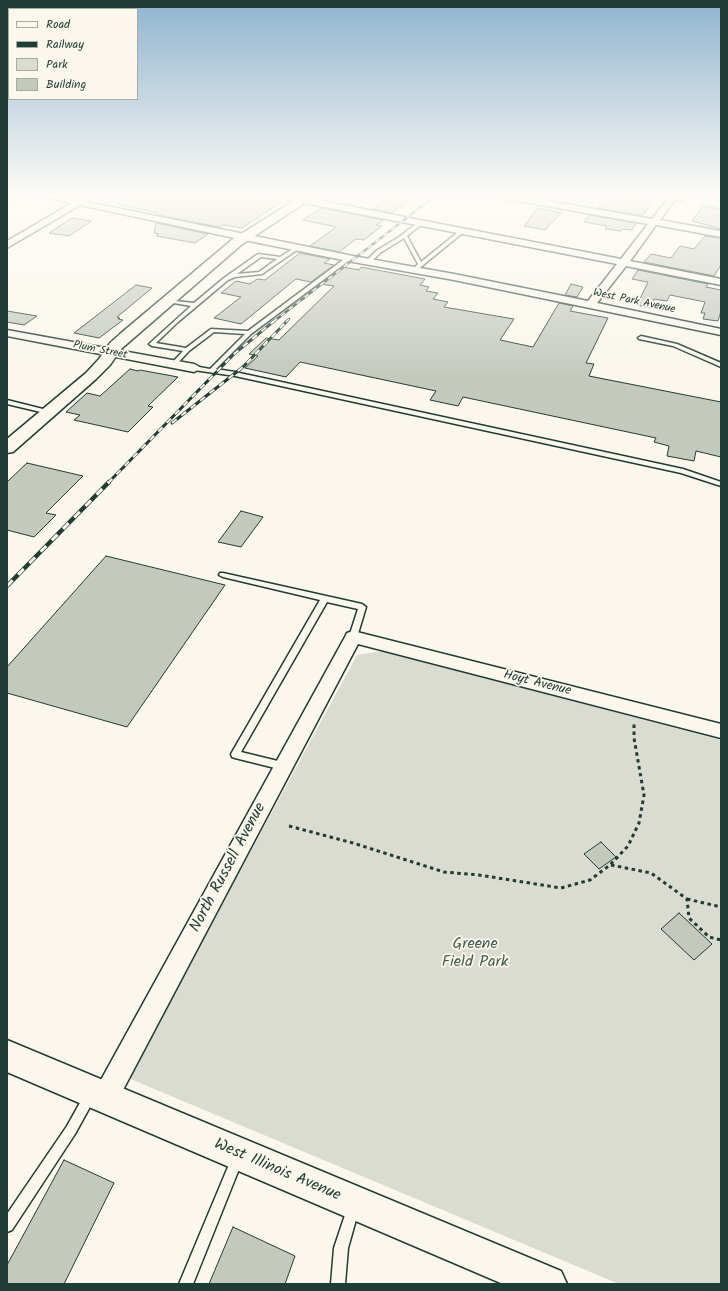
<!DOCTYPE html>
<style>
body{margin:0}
#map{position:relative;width:728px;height:1291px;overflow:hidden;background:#fbf7ec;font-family:Kalam,sans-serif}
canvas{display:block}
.frame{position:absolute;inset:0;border:8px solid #1f3d34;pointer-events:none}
.legend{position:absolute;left:8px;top:8px;width:130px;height:92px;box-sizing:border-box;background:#fbf7ec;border:1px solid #a3ada2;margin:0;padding:5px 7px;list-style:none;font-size:12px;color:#1f3d34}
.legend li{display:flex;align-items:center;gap:8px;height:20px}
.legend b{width:20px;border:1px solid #a3ada2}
</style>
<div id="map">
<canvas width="728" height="1291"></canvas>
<div class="frame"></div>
<ul class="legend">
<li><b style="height:5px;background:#fbf7ec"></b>Road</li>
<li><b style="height:5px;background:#1f3d34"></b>Railway</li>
<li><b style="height:11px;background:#dbdcd1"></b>Park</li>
<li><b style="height:11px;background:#c4c9be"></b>Building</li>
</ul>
</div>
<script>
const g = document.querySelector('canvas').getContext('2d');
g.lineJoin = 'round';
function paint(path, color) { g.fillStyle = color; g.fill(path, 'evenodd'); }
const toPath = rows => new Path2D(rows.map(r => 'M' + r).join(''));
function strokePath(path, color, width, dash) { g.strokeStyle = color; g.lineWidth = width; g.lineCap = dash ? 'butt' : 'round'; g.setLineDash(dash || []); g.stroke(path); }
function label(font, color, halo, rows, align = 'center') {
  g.font = font + ' Kalam,sans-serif'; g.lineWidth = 3.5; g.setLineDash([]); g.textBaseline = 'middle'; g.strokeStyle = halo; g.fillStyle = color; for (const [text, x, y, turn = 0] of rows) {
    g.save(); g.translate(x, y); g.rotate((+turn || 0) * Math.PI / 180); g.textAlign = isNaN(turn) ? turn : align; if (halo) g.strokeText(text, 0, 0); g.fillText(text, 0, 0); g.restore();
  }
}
const green = toPath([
 [382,651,721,740,721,1284,619,1284,128,1078,357,655]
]);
const building = toPath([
 [134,195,240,195,281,202,242,228,223,225,219,227,157,215,158,213,116,204,134,195],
 [392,195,415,195,392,213,373,209,392,195],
 [623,195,652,201,644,214,641,216,598,208,606,200,617,202,623,195],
 [703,206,721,209,721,229,692,221,703,206],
 [321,208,383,220,376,225,382,226,364,240,356,239,339,252,310,246,336,227,303,220,321,208],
 [538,208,561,213,545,230,524,226,538,208],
 [590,215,636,223,632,230,623,229,621,231,605,229,607,226,584,222,590,215],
 [72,218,92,221,69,236,49,233,72,218],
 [156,223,208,234,195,243,156,236,159,234,154,233,156,223],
 [705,236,721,238,721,265,714,276,644,262,651,254,671,258,680,246,694,249,705,236],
 [300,253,330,259,324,263,334,265,311,282,296,279,241,324,214,318,241,297,221,293,236,281,250,284,257,279,265,280,300,253],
 [343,267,359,270,361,267,425,279,420,285,429,287,426,291,438,293,433,299,448,302,444,307,514,319,500,340,533,347,559,303,573,306,570,311,608,318,586,363,594,364,589,376,721,402,721,457,696,451,694,461,667,456,669,446,654,442,656,438,463,397,458,406,430,400,436,391,300,362,286,377,245,368,258,356,249,354,266,338,279,340,334,286,320,284,343,267],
 [638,270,708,284,706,287,721,290,721,311,718,321,703,319,705,313,701,313,705,302,670,295,667,301,654,299,650,308,637,305,648,282,632,279,638,270],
 [571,284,583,287,577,297,565,295,571,284],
 [136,285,152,288,117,317,120,318,118,319,123,320,99,338,74,333,136,285],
 [7,311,37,316,24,325,7,322,7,311],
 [130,369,138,371,140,370,178,377,148,406,153,407,128,432,74,420,80,415,66,412,87,393,100,396,130,369],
 [27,463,83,476,46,513,56,515,34,537,7,530,7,482,27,463],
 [241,511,263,517,241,547,218,542,241,511],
 [106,556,225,585,127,727,7,693,7,667,106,556],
 [601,842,616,857,599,869,584,854,601,842],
 [679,913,712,944,694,960,661,929,679,913],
 [64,1160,114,1183,64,1284,7,1284,7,1265,64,1160],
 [233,1227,295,1256,285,1284,209,1284,233,1227]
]);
const path = toPath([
 [289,826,353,843,444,872,479,875,561,888,590,880,610,865,628,846,639,823,644,795,634,738,634,721],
 [611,865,651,873,687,899,689,918,709,937,721,940],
 [687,899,721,907]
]);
const lane = toPath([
 [12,195,17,195,7,201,7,198,12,195],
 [683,195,687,195,682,201,669,199,671,198,680,199,683,195],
 [419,222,423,223,407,236,421,262,462,229,466,230,417,270,413,269,418,264,404,238,380,253,371,262,367,262,367,260,376,251,399,237,419,222],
 [297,246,301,247,262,274,235,277,228,280,178,322,156,343,186,348,211,329,248,331,347,257,351,257,351,259,251,334,216,369,235,372,683,469,721,482,721,486,681,473,235,376,194,370,191,368,194,366,210,369,245,334,214,332,189,351,175,366,173,367,170,365,183,351,152,346,149,344,191,306,168,302,166,302,166,300,194,303,224,278,258,254,280,257,297,246],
 [261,257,277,259,259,272,237,274,261,257],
 [641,336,677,344,721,363,721,367,673,346,639,339,638,338,641,336],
 [7,400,51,411,52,412,49,414,7,404,7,400],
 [220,573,223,573,362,604,366,607,357,637,353,640,349,637,358,609,327,602,241,752,286,763,288,766,286,769,283,770,235,758,232,757,231,754,320,600,223,577,219,575,220,573],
 [90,1090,94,1092,96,1096,75,1134,12,1230,7,1232,7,1214,67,1126,86,1092,90,1090],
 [237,1153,241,1155,243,1159,193,1284,179,1284,233,1155,237,1153],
 [353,1203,358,1204,359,1209,348,1248,345,1284,331,1284,334,1248,347,1209,348,1204,353,1203]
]);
const street = toPath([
 [45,195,62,195,78,199,84,196,88,199,87,202,353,256,454,274,588,301,617,264,278,198,274,195,291,195,621,259,648,224,501,198,497,195,515,195,652,219,671,195,679,195,660,220,721,231,721,237,656,225,630,261,721,279,721,285,626,266,597,303,721,329,721,335,454,280,353,262,244,240,80,205,7,248,7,241,72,203,46,197,45,195],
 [7,330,194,364,198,366,200,368,198,370,194,372,7,336,7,330],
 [353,631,721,724,721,738,358,644,114,1107,105,1111,96,1107,92,1098,96,1089,345,637,347,633,353,631]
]);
const secondary = toPath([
 [303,195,317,195,241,245,121,349,110,365,96,379,13,452,7,453,7,439,86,373,99,359,110,343,120,334,233,239,303,195],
 [7,1040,561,1271,567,1284,503,1284,7,1072,7,1040]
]);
const railFar2 = toPath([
 [273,322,436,195],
 [286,322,289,319]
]);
const railFar1 = toPath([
 [172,423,243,367,287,321],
 [108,483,234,354,274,321]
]);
const rail = toPath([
 [7,586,109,482]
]);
const farStreetnames = [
 ["West Park Avenue",634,302,12],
 ["Plum Street",100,351,11]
];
const streetNames = [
 ["Hoyt Avenue",537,684,14]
];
const nearStreetnames = [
 ["North Russell Avenue",229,868,-62],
 ["West Illinois Avenue",277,1171,23]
];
const nearParknames = [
 ["Greene",475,945],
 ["Field Park",475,963]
];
paint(green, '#dbdcd1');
paint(building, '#c4c9be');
strokePath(building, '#1f3d34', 1);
strokePath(lane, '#1f3d34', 3);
strokePath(street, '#1f3d34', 3);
strokePath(secondary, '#1f3d34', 3);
strokePath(path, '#1f3d34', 3, [3.5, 3.5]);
paint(lane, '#fbf7ec');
paint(street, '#fbf7ec');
paint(secondary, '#fbf7ec');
strokePath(railFar2, '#1f3d34', 2.5);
strokePath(railFar1, '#1f3d34', 3);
strokePath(rail, '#1f3d34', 4.5);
strokePath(railFar2, '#fbf7ec', 1.5, [5]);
strokePath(railFar1, '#fbf7ec', 2, [6]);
strokePath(rail, '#fbf7ec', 3, [8]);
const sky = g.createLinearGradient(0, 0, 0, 376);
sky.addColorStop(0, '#90b4cf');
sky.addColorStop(0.52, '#fdfbf6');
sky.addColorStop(1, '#fdfbf600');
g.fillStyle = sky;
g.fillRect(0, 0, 728, 376);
label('11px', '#1f3d34', '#fbf7ec', farStreetnames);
label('13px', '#1f3d34', '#fbf7ec', streetNames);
label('16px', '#1f3d34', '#fbf7ec', nearStreetnames);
label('16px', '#455d53', '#fbf7ec', nearParknames);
</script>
